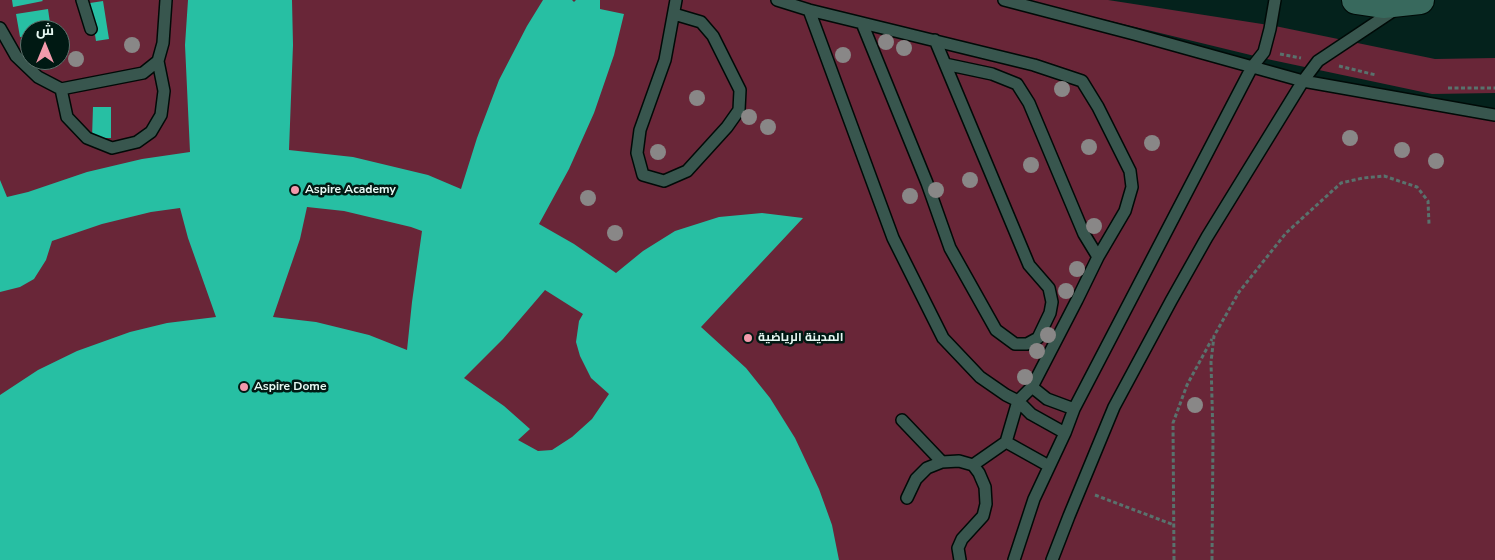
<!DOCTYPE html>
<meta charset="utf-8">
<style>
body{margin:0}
#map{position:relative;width:1495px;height:560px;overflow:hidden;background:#04221c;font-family:"Nunito Sans",Cairo,sans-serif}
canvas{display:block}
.north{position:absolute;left:20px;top:20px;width:50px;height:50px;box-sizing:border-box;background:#001913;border:1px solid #5c726c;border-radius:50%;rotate:0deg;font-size:14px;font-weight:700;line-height:20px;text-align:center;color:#e6f7f2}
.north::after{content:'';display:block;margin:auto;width:18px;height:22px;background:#f39aac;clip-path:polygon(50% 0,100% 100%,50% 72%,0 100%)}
</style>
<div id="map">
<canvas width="1495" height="560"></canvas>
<div class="north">ش</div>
</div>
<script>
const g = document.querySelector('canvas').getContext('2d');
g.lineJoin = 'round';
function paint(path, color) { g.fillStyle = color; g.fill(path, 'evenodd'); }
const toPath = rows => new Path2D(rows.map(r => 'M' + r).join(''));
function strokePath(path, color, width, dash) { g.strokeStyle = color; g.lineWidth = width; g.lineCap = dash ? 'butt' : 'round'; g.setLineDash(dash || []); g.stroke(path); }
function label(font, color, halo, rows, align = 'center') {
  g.font = font + ' "Nunito Sans",Cairo,sans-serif'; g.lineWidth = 5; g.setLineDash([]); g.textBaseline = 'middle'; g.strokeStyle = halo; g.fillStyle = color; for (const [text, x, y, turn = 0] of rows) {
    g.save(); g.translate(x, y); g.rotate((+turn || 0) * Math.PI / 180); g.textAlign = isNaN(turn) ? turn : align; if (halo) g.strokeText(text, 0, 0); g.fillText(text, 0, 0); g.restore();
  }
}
const green = toPath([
 [0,0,1004,0,1303,81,1495,115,1495,560,0,560],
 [30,30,60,30,60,60,30,60],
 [1024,0,1108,0,1275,26,1435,59,1495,58,1495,93,1432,94,1267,59]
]);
const building = toPath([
 [12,0,42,0,43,1,13,7],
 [188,0,292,0,293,45,289,150,353,157,428,175,461,189,477,138,499,80,527,26,543,0,572,0,574,2,576,0,600,0,600,9,624,14,614,55,594,113,569,169,539,224,574,244,616,273,643,251,675,231,719,217,762,213,803,218,701,327,746,368,770,398,795,438,819,489,832,525,839,560,0,560,0,395,38,370,77,351,130,332,167,323,216,317,188,238,180,208,151,212,102,224,52,241,46,260,34,279,20,287,0,292,0,180,7,197,28,192,87,172,142,159,190,152,185,45],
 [307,207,344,211,411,227,422,231,412,302,407,350,369,335,316,322,273,317,300,239],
 [545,290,583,314,579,321,576,342,580,356,591,378,609,394,592,419,572,437,552,450,538,451,518,440,530,429,504,406,464,378,503,339],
 [103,1,109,39,96,41,90,3],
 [48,9,51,30,30,30,30,36,20,37,16,14],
 [93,107,111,107,111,138,92,138]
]);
const path = toPath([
 [1280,54,1301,58],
 [1339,66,1376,75],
 [1448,88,1495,88],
 [1095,495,1174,525],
 [1174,560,1173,423,1187,385,1212,339],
 [1212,560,1213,436,1211,362,1214,336,1239,292,1286,233,1341,183,1363,178,1384,176,1417,187,1428,201,1429,224]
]);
const service = toPath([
 [82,0,91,29],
 [777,0,809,10,1034,65,1082,81,1098,107,1130,171,1132,187,1125,211,1098,257,1077,300,1032,387,1047,399,1074,409],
 [1004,0,1134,34,1303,81,1495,115],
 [809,10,893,238,943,338,980,377,1006,395,1018,401,1032,387],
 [674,14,701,22,713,36,740,90,739,110,727,127,687,171,664,181,643,175,637,153,640,130,665,60,676,0],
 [862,23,927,183,950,248,996,330,1015,344,1027,344,1038,338,1050,313,1052,302,1049,288,1029,265,935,40],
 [0,28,16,56,38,77,61,89,143,73,158,61,163,43,166,0],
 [945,64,992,74,1017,84,1029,103,1084,234,1098,257],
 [61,89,67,117,87,138,112,148,137,142,151,132,161,115,164,91,158,61],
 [902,420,942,462],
 [973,465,1006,442],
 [1049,466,1006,442,1018,401,1031,414,1065,433],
 [907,498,916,479,927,468,942,462,959,461,973,465,979,473,985,487,986,504,983,516,962,539,958,548,960,560],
 [1014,560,1034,499,1065,433,1074,409,1252,67,1264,52,1270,29,1275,0],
 [1052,560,1069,516,1114,407,1171,301,1207,237,1303,81,1318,61,1396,9]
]);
const secondary = toPath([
 [1356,0,1383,4,1420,0]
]);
const trees = [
 [886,42],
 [132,45],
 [904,48],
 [843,55],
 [76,59],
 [1062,89],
 [697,98],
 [749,117],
 [768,127],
 [1350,138],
 [1152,143],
 [1089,147],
 [1402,150],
 [658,152],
 [1436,161],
 [1031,165],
 [970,180],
 [936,190],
 [910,196],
 [588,198],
 [1094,226],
 [615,233],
 [1077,269],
 [1066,291],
 [1048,335],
 [1037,351],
 [1025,377],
 [1195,405]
];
const markers = [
 [295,190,5,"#f39aac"],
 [748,338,5,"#f39aac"],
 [244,387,5,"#f39aac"]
];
const poiNames = [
 ["Aspire Academy",305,190],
 ["المدينة الرياضية",758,338],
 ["Aspire Dome",254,387]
];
paint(green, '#692638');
paint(building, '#27bfa3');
strokePath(service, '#000a07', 14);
strokePath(secondary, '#000a07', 30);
strokePath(path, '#59726d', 3, [4, 2.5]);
strokePath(service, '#38564e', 11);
strokePath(secondary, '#38695d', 28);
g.fillStyle = '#898787';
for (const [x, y] of trees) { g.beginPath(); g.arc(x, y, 8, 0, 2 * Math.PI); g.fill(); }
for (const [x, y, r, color] of markers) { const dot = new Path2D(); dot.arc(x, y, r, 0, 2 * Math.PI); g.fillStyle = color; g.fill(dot); strokePath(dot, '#001913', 2); }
label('bold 12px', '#e6f7f2', '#001913', poiNames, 'left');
</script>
